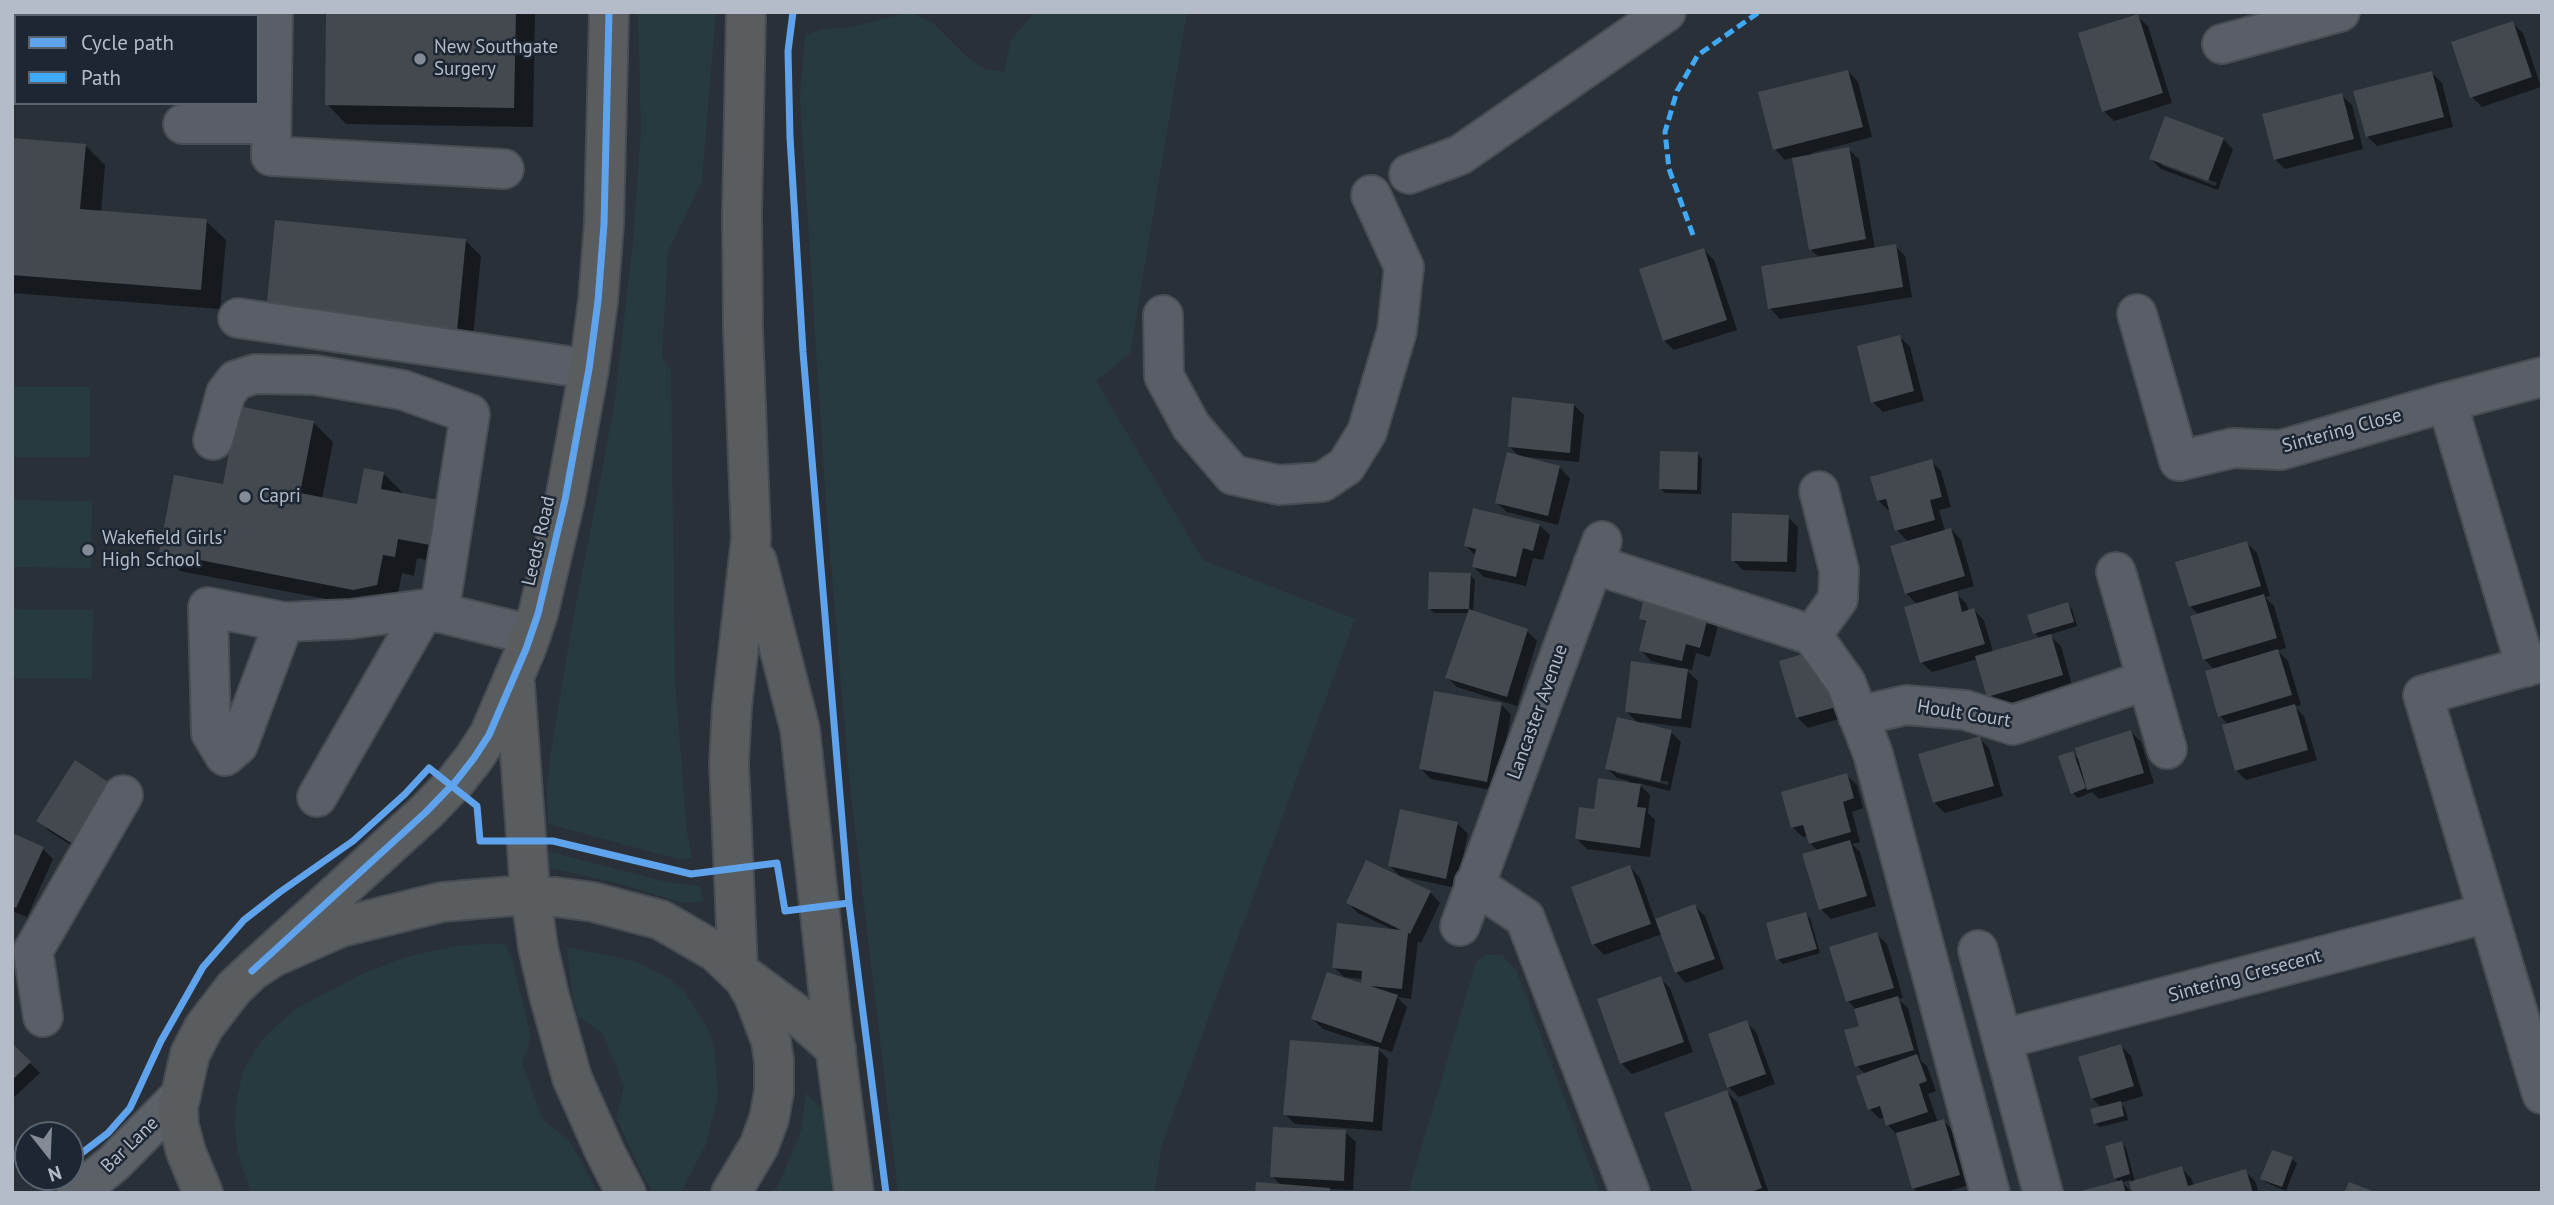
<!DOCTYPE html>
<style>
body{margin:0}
#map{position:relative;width:2554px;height:1205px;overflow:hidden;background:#2a3038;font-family:"PT Sans",sans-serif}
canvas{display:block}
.frame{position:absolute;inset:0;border:14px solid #b4bcc9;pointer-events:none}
.legend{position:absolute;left:14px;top:14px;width:245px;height:91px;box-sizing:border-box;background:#1d2633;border:2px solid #59626f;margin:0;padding:9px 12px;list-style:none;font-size:21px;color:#b4bcc9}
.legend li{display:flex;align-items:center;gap:14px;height:35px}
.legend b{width:35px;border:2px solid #59626f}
.north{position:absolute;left:14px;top:1121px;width:70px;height:70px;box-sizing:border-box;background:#1d2633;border:2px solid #59626f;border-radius:50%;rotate:162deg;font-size:19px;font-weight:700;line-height:28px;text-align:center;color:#b4bcc9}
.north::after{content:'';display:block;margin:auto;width:24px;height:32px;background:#848b96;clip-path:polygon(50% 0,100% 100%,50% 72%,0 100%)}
</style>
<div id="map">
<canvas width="2554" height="1205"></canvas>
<div class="frame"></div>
<ul class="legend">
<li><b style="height:9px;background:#60a3ed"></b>Cycle path</li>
<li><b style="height:9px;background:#3fa9f5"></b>Path</li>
</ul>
<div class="north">N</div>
</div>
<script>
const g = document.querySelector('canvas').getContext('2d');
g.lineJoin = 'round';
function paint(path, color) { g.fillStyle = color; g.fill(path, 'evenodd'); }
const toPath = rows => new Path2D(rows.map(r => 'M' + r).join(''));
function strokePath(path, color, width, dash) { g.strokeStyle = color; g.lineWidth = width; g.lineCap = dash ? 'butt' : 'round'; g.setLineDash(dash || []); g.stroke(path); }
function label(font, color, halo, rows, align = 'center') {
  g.font = font + ' "PT Sans",sans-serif'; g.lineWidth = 5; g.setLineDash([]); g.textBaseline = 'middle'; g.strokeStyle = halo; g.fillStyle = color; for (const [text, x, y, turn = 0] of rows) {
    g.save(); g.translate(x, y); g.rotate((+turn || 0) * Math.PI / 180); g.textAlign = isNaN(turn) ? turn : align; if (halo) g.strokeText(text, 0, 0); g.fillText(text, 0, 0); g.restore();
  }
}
const green = toPath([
 [638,12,716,12,702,181,668,252,662,356,671,371,675,681,687,833,692,858,681,860,548,824,547,788,551,751,570,636,614,408,633,241,641,130],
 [910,12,933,23,969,59,985,69,1004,72,1011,40,1035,12,1187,12,1130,354,1096,381,1203,560,1355,619,1161,1147,1155,1193,898,1193,849,777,826,504,800,98,805,36,821,29,848,28],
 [12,387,90,387,90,457,12,457],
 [12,500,92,501,91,568,12,567],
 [12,609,93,610,92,679,12,678],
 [548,851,666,882,700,886,703,902,679,902,621,884,545,867],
 [497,943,506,945,512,959,531,1036,522,1064,543,1120,569,1140,598,1193,251,1193,238,1154,235,1129,236,1103,243,1071,261,1041,275,1027,297,1008,366,972,410,956,456,946],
 [567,947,635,961,669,978,687,995,709,1031,715,1052,718,1096,706,1144,681,1193,653,1193,641,1172,616,1117,624,1087,603,1034,578,1016,572,995],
 [1487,955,1502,955,1516,970,1600,1193,1408,1193,1476,962],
 [806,1093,825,1112,840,1193,771,1193,778,1186,801,1131]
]);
const shadow = toPath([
 [328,12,535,12,533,127,346,124,327,104],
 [2137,16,2148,26,2172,103,2114,121,2104,111],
 [2512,23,2523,33,2541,87,2482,107,2472,97],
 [1848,71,1858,82,1872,137,1812,153,1813,156,1848,149,1859,159,1875,249,1895,246,1905,256,1912,297,1780,319,1770,308,1820,258,1810,249,1794,157,1785,160,1775,149],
 [2432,73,2442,83,2453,127,2377,146,2367,136],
 [2341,95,2352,105,2363,149,2285,169,2275,159],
 [12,139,85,145,105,165,101,212,206,221,226,240,220,309,12,293],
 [2223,139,2233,149,2218,190,2161,169,2151,159],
 [2161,162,2217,183,2215,186,2161,165],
 [466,241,481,256,472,346,283,328],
 [1704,250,1714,260,1737,330,1674,350,1664,340],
 [1900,337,1910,347,1924,401,1883,412,1873,402],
 [1574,405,1584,415,1579,462,1526,457,1526,459,1559,467,1570,478,1558,525,1507,512,1496,502,1521,458,1509,446],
 [313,422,333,442,322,499,358,506,383,473,403,493,449,564,417,558,414,576,402,573,396,604,373,608,180,571,160,552,225,486],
 [1698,454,1702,459,1701,494,1665,493,1660,488],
 [1931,461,1941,471,1951,507,1939,510,1945,531,1951,529,1961,540,1974,586,1954,592,1966,603,1969,612,1974,610,1984,620,1993,652,2040,639,2035,633,2067,604,2072,609,2077,626,2049,635,2061,646,2072,685,1999,706,1989,696,1978,659,1932,672,1921,662,1918,605,1906,593,1908,542,1897,530,1891,510,1888,510,1878,500],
 [1788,517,1798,527,1796,572,1743,570,1733,560],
 [1539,525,1550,535,1543,560,1533,558,1526,586,1484,577,1474,567,1476,556,1466,546],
 [2247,543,2257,553,2270,596,2265,597,2274,606,2286,648,2278,651,2288,661,2301,705,2295,707,2304,716,2317,760,2246,780,2236,770,2229,725,2220,716,2215,670,2204,659,2199,615,2190,606],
 [1470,575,1475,580,1473,613,1527,631,1537,641,1517,706,1457,687,1447,677,1470,613,1434,613,1430,609],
 [1641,618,1719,621,1710,657,1696,653,1692,670,1685,669,1698,681,1691,728,1642,722,1642,725,1671,732,1681,742,1670,791,1638,783,1650,795,1648,813,1655,820,1650,857,1587,849,1577,839,1596,811,1628,784,1629,781,1617,778,1607,768,1639,724,1626,711,1675,669,1676,667,1651,661,1641,650,1647,625],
 [1616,770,1669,782,1668,785,1616,773],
 [1781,662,1849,716,1808,728,1797,717],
 [1501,704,1511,715,1497,791,1431,779,1421,769],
 [2131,732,2141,742,2154,783,2099,799,2092,792,2078,798,2073,793,2072,753,2081,762],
 [1979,738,1989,748,2003,796,1945,813,1934,802],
 [1846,775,1857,785,1863,808,1852,812,1860,842,1852,844,1860,852,1876,906,1831,919,1821,909,1818,851,1810,843,1808,836,1803,837,1792,827],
 [113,787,86,855,49,831,38,820],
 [1458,824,1468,834,1456,888,1400,876,1390,866],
 [12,835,43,849,53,859,27,917,12,911],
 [1630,867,1640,878,1655,920,1695,906,1705,916,1724,969,1686,983,1676,972,1662,934,1604,955,1594,944],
 [1430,892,1440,903,1421,943,1418,941,1411,999,1397,997,1407,1007,1392,1052,1323,1029,1313,1019,1363,985,1363,979,1344,977,1334,967,1394,930,1358,913,1348,903],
 [1805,914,1810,918,1820,953,1783,964,1778,959],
 [1876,934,1887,944,1903,998,1898,999,1908,1008,1921,1061,1927,1066,1936,1091,1928,1094,1938,1123,1944,1121,1954,1132,1969,1185,1943,1193,1918,1193,1913,1188,1898,1136,1888,1125,1885,1117,1880,1119,1870,1109,1865,1074,1857,1066,1861,1027,1855,1008,1848,1001],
 [1660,978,1670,988,1693,1052,1632,1074,1622,1064,1599,1000],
 [1746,1022,1756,1032,1775,1084,1739,1097,1729,1087],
 [12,1045,40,1073,12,1099],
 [2121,1046,2131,1056,2143,1096,2120,1103,2125,1108,2128,1120,2100,1127,2095,1123,2102,1108,2092,1098],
 [1378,1049,1388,1059,1382,1131,1295,1124,1285,1114],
 [1727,1092,1737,1102,1769,1193,1695,1193],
 [1345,1132,1356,1142,1353,1190,1329,1189,1333,1193,1257,1193,1282,1186,1272,1176],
 [2121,1143,2126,1148,2135,1182,2181,1168,2191,1178,2194,1186,2245,1171,2255,1181,2259,1193,2134,1193,2131,1180,2122,1182,2132,1193,2081,1193,2119,1182,2115,1178],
 [2292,1159,2297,1163,2286,1191,2267,1183,2262,1179]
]);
const building = toPath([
 [180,12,249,12,249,16,180,16],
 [326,12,516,12,514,108,325,105],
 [2138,14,2163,93,2102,112,2078,33],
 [2513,21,2532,77,2470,98,2451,42],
 [1848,70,1863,127,1773,150,1758,92],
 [2432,71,2444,117,2366,137,2353,91],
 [2342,93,2354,139,2274,160,2262,114],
 [2165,116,2224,138,2208,181,2149,159],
 [12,138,86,144,80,209,207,219,201,290,12,275],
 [1849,147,1866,239,1809,250,1792,158],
 [275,220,466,239,457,331,266,313],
 [1896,244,1903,287,1768,309,1761,266],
 [1704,248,1727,320,1663,341,1639,269],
 [1900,335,1914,391,1871,403,1857,346],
 [1512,397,1574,404,1570,453,1508,447],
 [238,406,314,421,300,493,357,504,364,468,384,472,381,489,439,500,430,545,398,539,395,557,383,555,377,585,353,590,159,552,174,475,223,484],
 [1660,451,1698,452,1697,490,1659,489],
 [1507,452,1560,466,1548,516,1495,503],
 [1932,459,1942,497,1930,500,1935,520,1895,531,1886,499,1877,501,1870,477],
 [1473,508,1540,524,1533,551,1523,548,1516,577,1472,567,1476,549,1464,546],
 [1732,513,1789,515,1787,562,1731,561],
 [1951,528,1965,576,1905,594,1890,546],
 [2247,541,2261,586,2189,607,2175,562],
 [1429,572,1471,573,1469,609,1528,629,1507,697,1445,678,1469,609,1428,609],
 [1957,591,1962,612,1974,608,1985,644,1920,663,1904,607],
 [1645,593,1710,609,1700,648,1686,644,1682,661,1639,651,1646,621,1639,619],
 [2264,594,2277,638,2203,660,2190,616],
 [2068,602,2074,622,2033,634,2027,615],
 [2051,634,2063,675,1987,697,1975,656],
 [1823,648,1840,706,1796,718,1779,661],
 [2278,649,2292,695,2218,717,2205,671],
 [1631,661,1688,669,1681,719,1625,712],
 [1434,691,1502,703,1487,782,1419,769],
 [2295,704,2308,750,2235,771,2222,725],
 [1617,717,1672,730,1660,782,1605,769],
 [2131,730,2144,773,2087,790,2075,748],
 [1980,736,1994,786,1933,803,1918,754],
 [2073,751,2086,788,2071,794,2058,756],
 [75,760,114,786,76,846,36,821],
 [1847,773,1854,798,1843,802,1851,832,1809,844,1803,825,1791,828,1781,792],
 [1598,778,1641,784,1637,807,1646,808,1640,848,1575,839,1579,807,1594,809],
 [1400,809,1458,822,1446,879,1388,866],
 [12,833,44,847,16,908,12,906],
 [1850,840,1867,896,1819,910,1802,854],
 [1366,860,1431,891,1410,934,1408,933,1402,989,1370,986,1398,995,1381,1043,1311,1019,1327,972,1361,983,1362,971,1332,968,1337,923,1401,930,1346,903],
 [1630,865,1651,924,1592,945,1571,887],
 [1695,904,1715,959,1675,973,1655,919],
 [1806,912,1817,949,1776,960,1766,923],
 [1877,932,1894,988,1846,1002,1829,947],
 [1661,976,1684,1042,1620,1064,1597,999],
 [1898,996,1914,1050,1855,1067,1844,1030,1859,1026,1854,1009],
 [1747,1020,1766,1074,1727,1088,1708,1034],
 [1290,1040,1379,1047,1373,1122,1283,1115],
 [12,1043,31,1062,12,1080],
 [2121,1044,2134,1086,2091,1099,2078,1057],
 [1917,1054,1927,1081,1919,1084,1928,1112,1886,1126,1880,1106,1868,1110,1856,1076],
 [1727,1090,1762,1188,1748,1193,1693,1193,1664,1113],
 [2121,1101,2124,1116,2094,1124,2090,1109],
 [1944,1119,1960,1175,1912,1189,1896,1133],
 [1273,1127,1346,1130,1344,1181,1270,1177],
 [2122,1141,2130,1174,2114,1179,2105,1146],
 [2272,1150,2293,1157,2282,1187,2260,1179],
 [2182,1166,2188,1186,2246,1169,2253,1193,2132,1193,2129,1182],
 [2122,1180,2126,1193,2077,1193,2077,1192],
 [1256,1182,1330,1188,1330,1193,1255,1193],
 [2349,1182,2370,1190,2369,1193,2344,1193]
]);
const minor = toPath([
 [273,12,271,156,504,169],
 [2222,44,2340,12],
 [183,124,271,124],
 [1409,174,1460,155,1666,12],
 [2137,314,2179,461,2233,448,2281,450,2447,402,2526,667],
 [1163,315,1164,376,1191,426,1233,475,1279,485,1322,482,1346,466,1367,432,1397,331,1404,267,1371,195],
 [238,318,589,369],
 [2447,402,2542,377],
 [213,440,226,393,236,380,255,374,315,375,403,390,470,414,439,613],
 [1593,564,1812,635,1846,683,1873,754,1990,1193],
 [2116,572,2167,749],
 [284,622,238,745,225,756,211,733,208,607,284,622,351,619,425,609,531,635],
 [1812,635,1838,599,1839,570,1819,491],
 [2542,662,2423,695,2542,1094],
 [1858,716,1906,705,1965,710,2013,725,2147,680],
 [317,797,425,609],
 [1474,884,1525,918,1630,1193],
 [1460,926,1602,541],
 [1978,950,2043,1193],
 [43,1017,33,951,123,795],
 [2003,1039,2488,913]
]);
const major = toPath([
 [77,1193,114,1163,181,1095]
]);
const highway = toPath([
 [757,561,800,729,831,1015,854,1193],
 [515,685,530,890,538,947,549,995,572,1078,605,1152,626,1193],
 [252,971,426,812,456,781,474,758,489,735,526,649,538,614,565,500,589,369,598,301,604,224,609,12],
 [738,971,729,763,732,706,751,538,743,328,742,213,746,12],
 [745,976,795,1013,836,1049],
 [203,1193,186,1152,179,1126,178,1107,190,1054,204,1027,234,988,252,971,273,957,341,927,442,902,513,896,556,897,593,902,661,920,716,952,744,979,754,996,771,1041,774,1061,774,1092,769,1119,759,1146,731,1193]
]);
const quiet = toPath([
 [1693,235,1669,169,1665,132,1677,91,1698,55,1759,12]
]);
const cycleway = toPath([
 [793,12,788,51,790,137,803,352,849,903,886,1193],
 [252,971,426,812,456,781,474,758,489,735,526,649,538,614,565,500,589,369,598,301,604,224,609,12],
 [70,1162,108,1133,130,1108,161,1041,203,967,244,920,280,892,353,841,405,794,429,768,477,806,480,841,553,841,691,874,777,863,785,911,849,903]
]);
const markers = [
 [420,59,7,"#848b96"],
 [245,497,7,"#848b96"],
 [88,550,7,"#848b96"]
];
const poiNames = [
 ["New Southgate",434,48],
 ["Surgery",434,70],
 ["Capri",259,497],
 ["Wakefield Girls'",102,539],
 ["High School",102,561]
];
const streetNames = [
 ["Sintering Close",2342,431,-15],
 ["Leeds Road",539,541,-77],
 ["Lancaster Avenue",1538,712,-70],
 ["Hoult Court",1964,714,9],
 ["Sintering Cresecent",2245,976,-15],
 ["Bar Lane",130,1145,-44]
];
paint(green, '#273a3e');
paint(shadow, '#0007');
paint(building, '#444950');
strokePath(minor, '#484c53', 42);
strokePath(major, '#484c55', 42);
strokePath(highway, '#474c53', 42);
strokePath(minor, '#5a5e66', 38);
strokePath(major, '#5c6168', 38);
strokePath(highway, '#5a5d60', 38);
strokePath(quiet, '#3fa9f5', 5, [10, 5]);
strokePath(cycleway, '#60a3ed', 7);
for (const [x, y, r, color] of markers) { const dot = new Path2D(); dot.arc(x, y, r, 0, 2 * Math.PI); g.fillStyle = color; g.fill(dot); strokePath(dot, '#1d2633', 2.5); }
label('19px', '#b4bcc9', '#1d2633', poiNames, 'left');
label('19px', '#b4bcc9', '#1d2633', streetNames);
</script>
